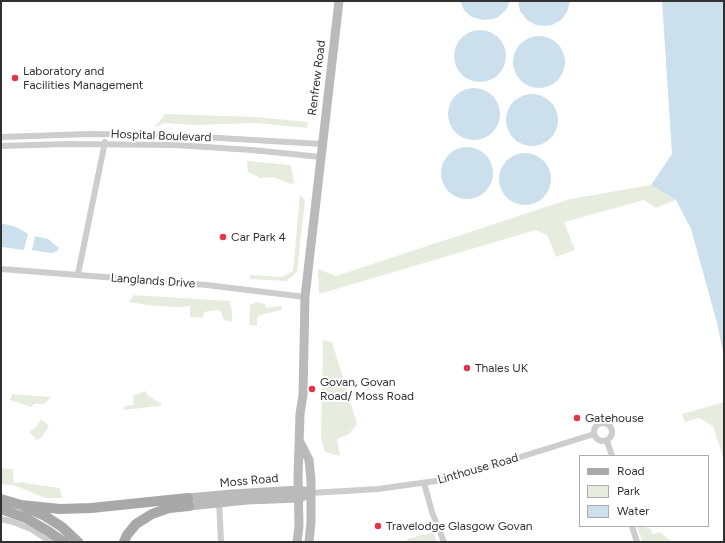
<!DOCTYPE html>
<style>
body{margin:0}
#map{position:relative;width:725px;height:543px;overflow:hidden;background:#fff;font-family:Figtree,sans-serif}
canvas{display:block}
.frame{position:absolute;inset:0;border:2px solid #303030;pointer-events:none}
.legend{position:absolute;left:579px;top:455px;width:130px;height:72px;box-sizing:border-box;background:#fff;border:1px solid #acacac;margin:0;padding:5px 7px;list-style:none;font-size:12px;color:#303030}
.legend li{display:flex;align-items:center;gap:8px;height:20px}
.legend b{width:20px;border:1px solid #acacac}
</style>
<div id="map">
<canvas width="725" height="543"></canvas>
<div class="frame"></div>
<ul class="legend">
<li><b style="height:5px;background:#a8a8a8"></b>Road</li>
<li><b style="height:11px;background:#e6edde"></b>Park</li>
<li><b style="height:11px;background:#cbe0ec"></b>Water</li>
</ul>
</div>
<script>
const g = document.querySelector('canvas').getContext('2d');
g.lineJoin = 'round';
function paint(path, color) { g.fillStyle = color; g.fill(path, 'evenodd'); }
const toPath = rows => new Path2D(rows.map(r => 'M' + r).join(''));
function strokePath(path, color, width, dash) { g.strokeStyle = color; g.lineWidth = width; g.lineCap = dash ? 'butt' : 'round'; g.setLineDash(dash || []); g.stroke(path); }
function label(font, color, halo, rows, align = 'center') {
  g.font = font + ' Figtree,sans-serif'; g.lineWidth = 4; g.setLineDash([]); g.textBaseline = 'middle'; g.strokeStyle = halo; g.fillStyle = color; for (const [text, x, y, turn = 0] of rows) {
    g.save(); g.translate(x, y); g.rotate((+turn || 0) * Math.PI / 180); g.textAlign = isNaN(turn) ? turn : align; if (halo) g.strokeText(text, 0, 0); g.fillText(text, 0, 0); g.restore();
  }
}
const green = toPath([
 [165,114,256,117,308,122,307,128,256,123,194,125,164,123,154,128],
 [247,161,291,165,294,183,291,184,273,177,260,178,248,172],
 [651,185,676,200,656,208,644,200,564,222,575,250,556,257,547,235,536,230,319,294,318,269,336,276,570,199],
 [300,195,305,200,297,272,286,281,250,279,250,275,282,277,293,271],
 [134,295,230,301,232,313,232,322,224,320,221,312,218,310,204,312,203,318,190,317,190,306,179,307,155,306,129,302],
 [256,302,265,304,266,308,281,306,282,310,260,315,257,318,257,326,249,325,250,305],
 [323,340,332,342,357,424,349,434,337,439,340,456,325,452,321,438],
 [145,391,148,396,162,404,160,406,123,410,125,406,134,405,133,396],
 [12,394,51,397,44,404,34,404,31,407,10,400],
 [724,402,724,460,713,426,699,418,685,422,682,414],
 [41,419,49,426,41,438,37,440,29,432,36,427],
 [1,468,13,469,14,483,25,482,25,483,60,488,62,498,45,498,16,486,1,484],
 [637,526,646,526,647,529,650,528,653,534,660,532,672,542,642,542],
 [433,531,437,542,400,542,404,542,410,538,431,533]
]);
const water = toPath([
 [460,1,510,1,506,10,498,17,493,19,483,20,472,17,468,14,464,10],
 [518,1,570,1,570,2,567,12,561,20,552,25,546,26,536,25,527,20,520,11],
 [662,1,724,1,724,357,717,323,691,229,676,200,651,185,672,154],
 '454 56a26 26 0 1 1 52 0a26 26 0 1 1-52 0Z',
 '513 62a26 26 0 1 1 52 0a26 26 0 1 1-52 0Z',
 '448 114a26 26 0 1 1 52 0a26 26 0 1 1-52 0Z',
 '506 120a26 26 0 1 1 52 0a26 26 0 1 1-52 0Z',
 '441 173a26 26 0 1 1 52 0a26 26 0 1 1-52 0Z',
 '499 179a26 26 0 1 1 52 0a26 26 0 1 1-52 0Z',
 [1,223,16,227,28,234,24,250,1,247],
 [35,236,48,239,59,248,56,252,51,253,32,250]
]);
const street = toPath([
 [1,137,90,134,168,135,322,144],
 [1,146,67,144,175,145,252,150,321,157],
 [1,269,207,285,305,297],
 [78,274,105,142],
 '594 432a9 9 0 1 1 18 0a9 9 0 1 1-18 0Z',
 [607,441,612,456],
 [424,483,432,512,444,542],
 [311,493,378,489,450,479,594,434],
 [219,500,221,542],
 [1,519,13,522,31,529,51,542],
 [632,526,637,542]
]);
const secondary = toPath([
 [301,444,309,460,311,480,311,522,309,542],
 [188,498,232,494,298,490,304,491],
 [189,506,247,500,299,498,311,493],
 [297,542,299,526,298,477,300,414,303,395,305,297,339,1]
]);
const primary = toPath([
 [1,499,21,505,45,516,62,527,78,542],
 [21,505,60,509,91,508,188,498],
 [1,509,26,518,48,531,64,542],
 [124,542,127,535,136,524,152,514,169,508,189,506]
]);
const markers = [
 [15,78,4,"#e33648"],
 [223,237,4,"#e33648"],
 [467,368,4,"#e33648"],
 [312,389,4,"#e33648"],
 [577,418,4,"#e33648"],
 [378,526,4,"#e33648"]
];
const poiNames = [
 ["Laboratory and",23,71],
 ["Facilities Management",23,85],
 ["Car Park 4",231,237],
 ["Thales UK",475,368],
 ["Govan, Govan",320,382],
 ["Road/ Moss Road",320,396],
 ["Gatehouse",585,418],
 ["Travelodge Glasgow Govan",386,526]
];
const streetNames = [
 ["Renfrew Road",317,78,-83],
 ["Hospital Boulevard",161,136,2],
 ["Langlands Drive",153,281,4],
 ["Linthouse Road",478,469,-16],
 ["Moss Road",249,481,-5]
];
paint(green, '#e6edde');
paint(water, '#cbe0ec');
strokePath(street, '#cdcdcd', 6);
strokePath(secondary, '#bababa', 9);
strokePath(primary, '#a8a8a8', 10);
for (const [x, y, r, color] of markers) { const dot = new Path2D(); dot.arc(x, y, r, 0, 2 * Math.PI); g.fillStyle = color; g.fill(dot); strokePath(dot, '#fff', 1.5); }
label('12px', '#303030', '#fff', poiNames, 'left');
label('12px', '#303030', '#fff', streetNames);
</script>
